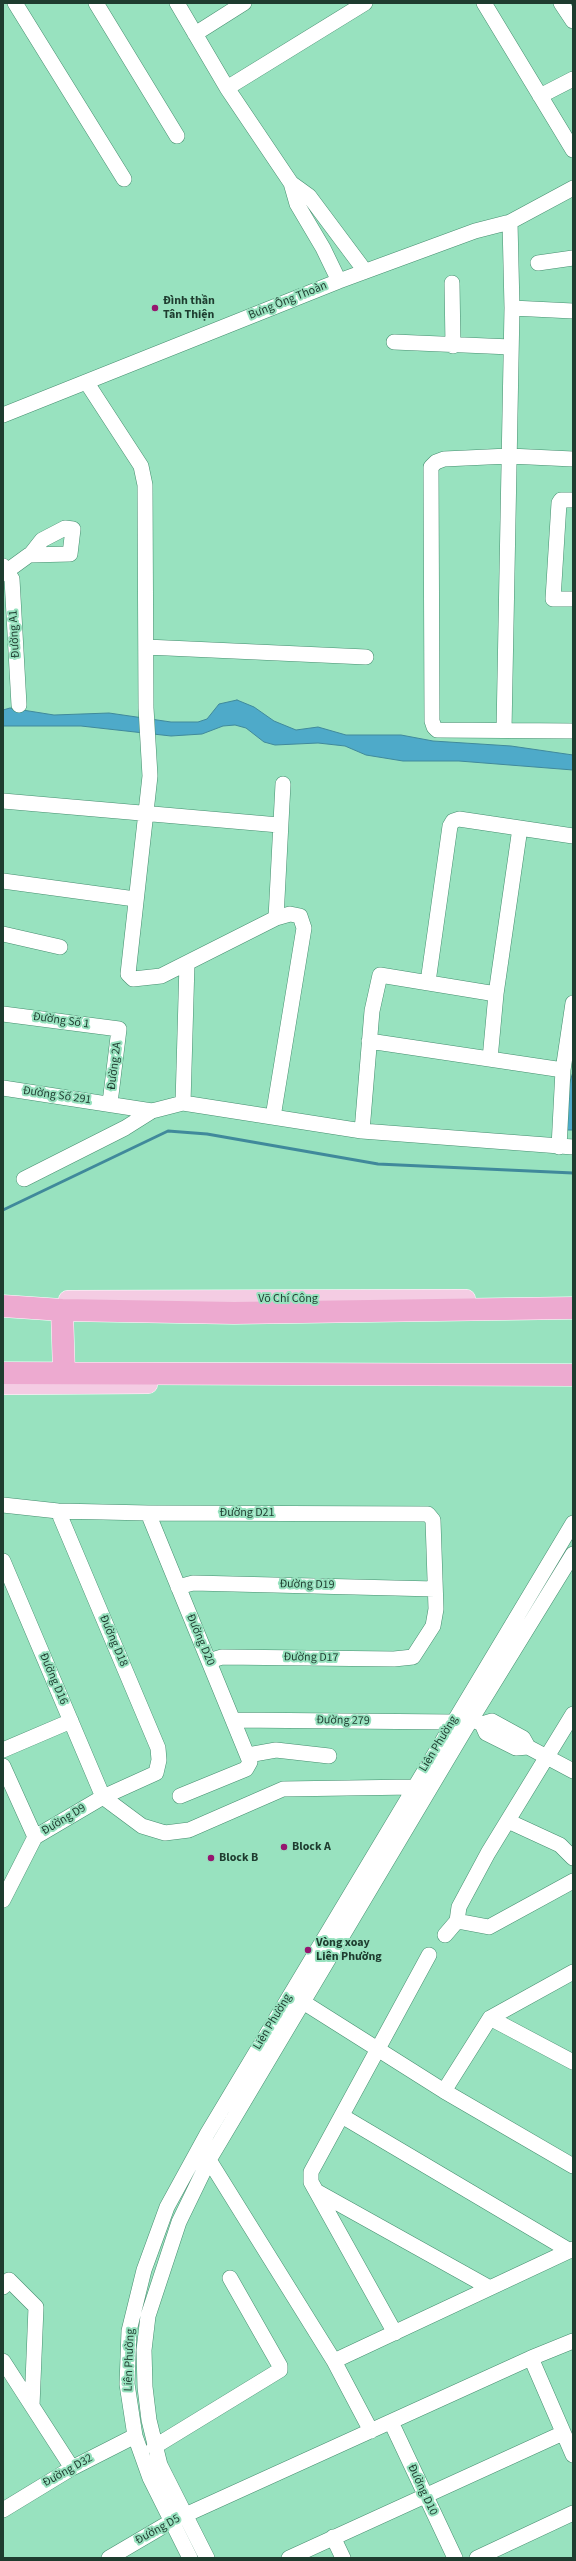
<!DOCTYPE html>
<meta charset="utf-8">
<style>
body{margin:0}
#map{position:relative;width:576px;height:2561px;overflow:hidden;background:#98e2bf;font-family:"Source Sans 3",sans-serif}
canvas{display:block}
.frame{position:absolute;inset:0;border:4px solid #1e3c2f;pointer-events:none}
</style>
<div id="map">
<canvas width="576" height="2561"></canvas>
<div class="frame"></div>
</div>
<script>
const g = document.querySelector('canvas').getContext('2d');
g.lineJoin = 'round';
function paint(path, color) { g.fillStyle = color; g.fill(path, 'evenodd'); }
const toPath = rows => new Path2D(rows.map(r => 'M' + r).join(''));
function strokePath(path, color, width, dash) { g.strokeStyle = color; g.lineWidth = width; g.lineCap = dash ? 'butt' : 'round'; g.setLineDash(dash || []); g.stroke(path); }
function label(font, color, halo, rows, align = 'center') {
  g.font = font + ' "Source Sans 3",sans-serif'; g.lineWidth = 4; g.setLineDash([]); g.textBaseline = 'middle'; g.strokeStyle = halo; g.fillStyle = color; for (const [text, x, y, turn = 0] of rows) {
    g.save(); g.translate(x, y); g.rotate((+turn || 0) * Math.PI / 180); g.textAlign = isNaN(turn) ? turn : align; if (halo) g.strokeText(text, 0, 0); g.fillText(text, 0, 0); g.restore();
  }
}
const water = toPath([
 [237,700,254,707,274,721,296,730,318,727,346,735,401,735,433,741,511,746,573,755,573,770,459,761,403,761,366,755,345,746,318,743,275,745,264,742,246,728,235,725,223,726,202,734,171,736,81,726,3,726,3,710,10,708,54,715,109,713,171,722,198,722,207,719,219,704,237,700],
 [573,1072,573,1130,563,1130,564,1101,573,1072]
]);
const stream = toPath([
 [3,1210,168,1131,207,1134,378,1164,573,1173]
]);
const minor = toPath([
 [15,3,124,179],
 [96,3,177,136],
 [177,3,227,88,291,183,297,204,323,248,339,281],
 [484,3,573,150],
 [561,3,573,21],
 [195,34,244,3],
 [227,88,365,3],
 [540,96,573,79],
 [291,183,309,196,365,271],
 [538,263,573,258],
 [452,283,453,346],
 [512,308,573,311],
 [394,342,511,347],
 [87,383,141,466,145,485,146,708,150,776,128,974,133,979,161,976,276,918,290,914,300,916,304,928,273,1117],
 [3,415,339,281,475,231,510,222,573,188],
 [573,459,509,456,444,459,436,462,431,467,432,721,434,727,437,730,573,731],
 [573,500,561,500,559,503,553,599,573,599],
 [3,566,12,579,19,705],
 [7,571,29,555,70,554,73,529,65,528,42,540,31,554],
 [146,647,366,657],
 [504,730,512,308,510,222],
 [3,801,279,825],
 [3,881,135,899],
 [276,918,283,784],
 [3,934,60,947],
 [428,982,450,826,453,821,459,819,573,836],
 [3,1014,119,1029,110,1103],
 [369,1041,563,1070],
 [490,1059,496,994,520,828],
 [3,1088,152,1111],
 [183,1103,187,963],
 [362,1131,372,1011,380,975,496,994],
 [559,1147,563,1070,573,1003],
 [24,1179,125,1128,152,1111,183,1103,362,1131,573,1147],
 [3,1505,58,1511,148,1513,428,1514,433,1520,436,1609,433,1626,413,1657,394,1659,222,1657,209,1661],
 [148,1513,250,1762,246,1769,180,1796],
 [3,1561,103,1797,142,1826,165,1833,189,1830,283,1789,413,1787],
 [178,1587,193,1583,435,1589],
 [233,1720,452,1722],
 [473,1720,482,1724,486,1733,516,1748,528,1747],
 [482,1724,492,1721,523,1738,528,1747,573,1771],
 [3,1750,71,1721],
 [248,1755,276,1750,329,1756],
 [3,1766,35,1837],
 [508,1821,560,1845,573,1858],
 [3,1900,35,1837,103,1797,156,1773,159,1760,158,1748,58,1511],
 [457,1921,459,1907,488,1853,573,1714],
 [445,1935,457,1921,489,1927,573,1881],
 [303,2002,444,2091,573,2166],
 [490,2018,573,2062],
 [444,2091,490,2018,573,1972],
 [342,2116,570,2251],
 [209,2160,334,2361,371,2431],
 [316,2191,490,2288],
 [3,2287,9,2280,36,2307,32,2406],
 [395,2333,311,2182,311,2172,429,1955],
 [531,2358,573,2455],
 [3,2361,72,2468],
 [334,2361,573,2249],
 [391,2422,455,2558],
 [154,2447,280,2370,280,2366,230,2278],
 [3,2510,72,2468,135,2436],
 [333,2537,343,2558],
 [109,2558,172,2521,531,2358,573,2341],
 [190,2558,150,2478,135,2436,127,2384,129,2331,144,2270,167,2207,207,2134,573,1523],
 [207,2558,160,2465,149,2420,145,2387,144,2350,148,2316,179,2222,209,2160,466,1728,573,1554],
 [289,2558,563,2433],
 [477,2558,573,2513]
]);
const major = toPath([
 [68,1300,466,1299],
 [3,1385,148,1384]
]);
const highway = toPath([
 [3,1306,62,1310,234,1313,573,1308],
 [62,1310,64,1373],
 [3,1373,573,1375]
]);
const markers = [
 [155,308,4,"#95166f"],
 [284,1847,4,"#95166f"],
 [211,1858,4,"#95166f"],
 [308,1950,4,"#95166f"]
];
const poiNames = [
 ["Đình thần",163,301],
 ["Tân Thiện",163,315],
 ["Block A",292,1847],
 ["Block B",219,1858],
 ["Vòng xoay",316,1943],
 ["Liên Phường",316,1957]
];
const streetNames = [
 ["Bưng Ông Thoàn",288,301,-22],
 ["Đường A1",15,634,-93],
 ["Đường Số 1",61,1021,8],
 ["Đường 2A",115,1066,-83],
 ["Đường Số 291",57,1096,8],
 ["Võ Chí Công",288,1299],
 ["Đường D21",247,1513],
 ["Đường D19",307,1585,1],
 ["Đường D20",200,1640,67],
 ["Đường D18",113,1641,67],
 ["Đường D17",311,1658,1],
 ["Đường D16",53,1679,67],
 ["Đường 279",343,1721,1],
 ["Liên Phường",439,1744,-59],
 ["Đường D9",64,1820,-31],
 ["Liên Phường",273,2022,-59],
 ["Liên Phường",130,2360,-88],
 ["Đường D32",68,2471,-29],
 ["Đường D10",422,2490,65],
 ["Đường D5",158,2530,-29]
];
paint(water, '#4eaac9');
strokePath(water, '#40899b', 1);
strokePath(stream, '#40899b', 3);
strokePath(minor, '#458e6f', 16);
strokePath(major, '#fff', 20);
strokePath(highway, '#fff', 23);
strokePath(minor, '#fff', 15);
strokePath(major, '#f4cce3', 19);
strokePath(highway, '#edaad0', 22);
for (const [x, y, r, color] of markers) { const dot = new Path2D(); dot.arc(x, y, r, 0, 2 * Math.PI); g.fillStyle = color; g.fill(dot); strokePath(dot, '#98e2bf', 1.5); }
label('bold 12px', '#1e3c2f', '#98e2bf', poiNames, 'left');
label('12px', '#1e3c2f', '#98e2bf', streetNames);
</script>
